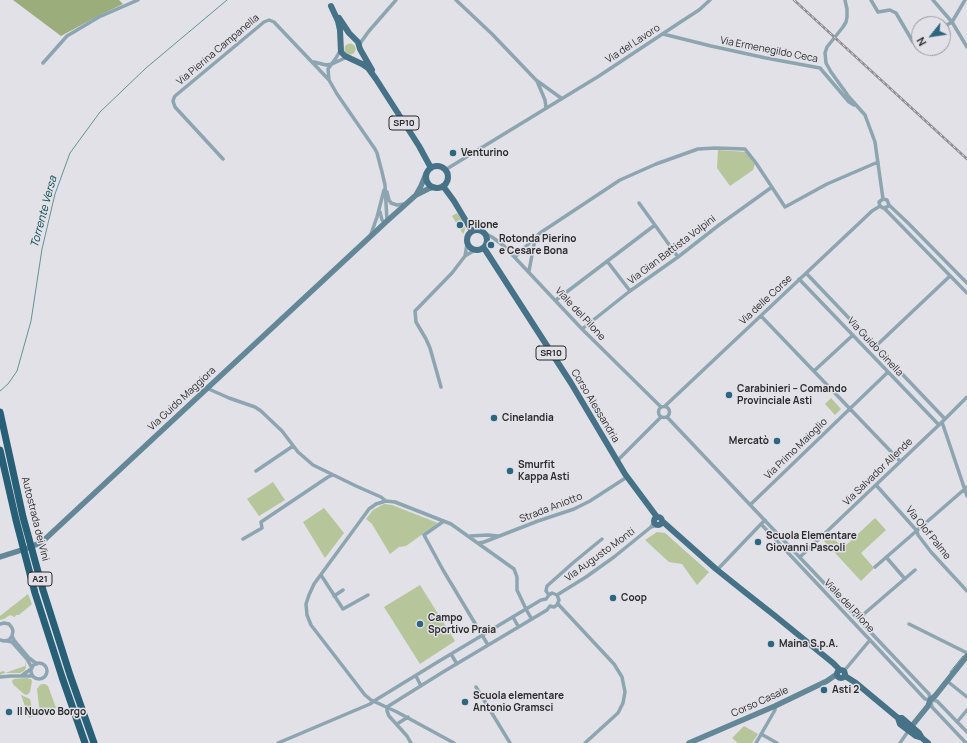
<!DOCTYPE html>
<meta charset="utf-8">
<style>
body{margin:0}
#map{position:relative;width:967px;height:743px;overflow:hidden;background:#e1e1e7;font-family:Manrope,sans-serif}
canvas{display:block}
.north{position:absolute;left:911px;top:16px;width:40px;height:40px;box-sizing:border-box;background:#e1e1e7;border:1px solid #98989d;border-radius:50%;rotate:240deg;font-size:11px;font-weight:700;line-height:16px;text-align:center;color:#2b2b2d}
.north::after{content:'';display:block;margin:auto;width:14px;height:18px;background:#2c667f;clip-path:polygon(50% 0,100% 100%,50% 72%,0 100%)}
</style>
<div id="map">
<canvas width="967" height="743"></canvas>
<div class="north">N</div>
</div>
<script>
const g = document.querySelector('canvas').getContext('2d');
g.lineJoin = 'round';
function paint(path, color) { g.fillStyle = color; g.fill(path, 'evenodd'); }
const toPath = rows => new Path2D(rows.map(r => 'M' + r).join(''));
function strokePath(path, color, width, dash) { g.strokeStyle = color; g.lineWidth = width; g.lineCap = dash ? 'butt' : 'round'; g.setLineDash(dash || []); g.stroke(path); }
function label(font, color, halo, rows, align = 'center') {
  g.font = font + ' Manrope,sans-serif'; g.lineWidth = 3; g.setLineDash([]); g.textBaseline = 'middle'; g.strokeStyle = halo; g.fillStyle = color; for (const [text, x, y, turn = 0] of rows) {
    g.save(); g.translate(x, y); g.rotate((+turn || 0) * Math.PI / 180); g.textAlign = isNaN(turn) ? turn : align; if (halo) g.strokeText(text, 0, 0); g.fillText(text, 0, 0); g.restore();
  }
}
const green = toPath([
 '344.5 49a5.5 5.5 0 1 1 11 0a5.5 5.5 0 1 1-11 0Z',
 [718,150,746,152,755,164,753,170,730,186,717,168],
 [457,213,464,223,465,230,463,234,452,216],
 [831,398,841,409,835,415,825,404],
 [273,482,285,500,259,516,247,499],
 [384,504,392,505,438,523,406,546,399,547,390,554,372,524,366,519,373,510],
 [324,508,344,533,325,558,303,522],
 [875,518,886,530,861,553,874,568,861,581,824,541,831,535,843,548],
 [657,532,665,533,709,572,697,585,682,564,669,562,645,540],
 [420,585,455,641,420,664,384,607],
 [28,594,32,604,19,615,16,615,15,617,10,615,4,619,0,620,0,616],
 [25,661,26,668,24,671,20,673,5,673,0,675,0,672,4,671,5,673,25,666],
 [26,678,31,679,32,681,30,692,27,695,24,694,16,687,13,684,12,681,14,679],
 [42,684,45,684,48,686,56,708,42,713,39,706,37,689,40,685],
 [21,695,30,699,31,704,34,716,29,718],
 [744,726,758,734,752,743,738,743,732,738]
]);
const forest = toPath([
 [13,0,119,0,123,4,98,16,61,36]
]);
const stream = toPath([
 [0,391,8,384,17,371,31,321,42,249,55,194,70,153,100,112,146,68,227,0],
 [950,672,963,656]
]);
const street = toPath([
 [456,0,492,34,536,80,561,98],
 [845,0,847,9,847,17,846,22,843,27,827,47,825,53,826,63,831,72,849,97,865,115,875,142,883,199],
 [871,0,878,12,890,10,896,13,913,42,919,41],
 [933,0,952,22,967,47],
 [943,27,952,22,965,0],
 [663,34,711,46,766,58,820,68,849,102,854,105],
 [360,45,361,42,369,31,396,0],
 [340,51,336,58,328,69,329,80,337,94,375,149,377,153,382,172,385,185,387,221],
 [314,62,326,65,332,64,347,57],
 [43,63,67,36,99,17,138,0],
 [537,81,545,100,546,108],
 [223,159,175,107,173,101,174,98,175,96,264,22,269,20,274,22,329,80],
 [445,170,599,76,679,23,699,10,710,0],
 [387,192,389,200,391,203,397,205,404,204],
 [639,203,678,257],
 [889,205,887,207,883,208,880,206,879,202,883,199,887,200,889,205,908,223,967,283],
 [884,208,967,293],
 [380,212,382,220,385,223],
 [371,234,377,217,384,190],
 [486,234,492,237,504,246,582,329,661,407],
 [465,256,467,244],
 [515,257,540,233,620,180,656,164,698,149,715,148,745,149,756,163,785,207,827,184,878,162],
 [607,261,630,291],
 [529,271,535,239],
 [806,273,945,419],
 [799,279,939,425],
 [556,300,655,225],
 [761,316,900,461],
 [582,329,630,291,678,257,719,225,772,187],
 [876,346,950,276],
 [814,371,853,335],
 [441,387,430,348,426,339,416,322,415,311,452,273,465,256,475,250],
 [207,388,211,390,229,398,255,407,261,411,282,431,298,452,313,465,356,486,381,497,386,501],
 [665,406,854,228,872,211,880,206],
 '658.5 412a5.5 5.5 0 1 1 11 0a5.5 5.5 0 1 1-11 0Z',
 [667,417,929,694,932,707,966,743],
 [942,422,967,496],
 [617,461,661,417],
 [256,471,293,446],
 [876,485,917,531,918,535,931,552,967,591],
 [750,505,888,372],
 [765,520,761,524,870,640,925,699,937,701,967,732],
 [444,521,424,535,443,570,488,645],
 [651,527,657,525],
 [470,536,488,535,498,536],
 [243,539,262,528,261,522,328,477,333,475],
 [479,543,484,542,538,521,574,509,590,501,627,477],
 [800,557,942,422,967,397],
 [886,557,905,579],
 [875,567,967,487],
 [717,570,761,524],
 [321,575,343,609,368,595],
 [549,595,546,591,547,586,574,562,602,539],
 [334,596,343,590],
 [558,604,614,664,622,677,625,692,623,703,618,713,585,743],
 [513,617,518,626],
 [858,619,915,570],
 [0,624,4,623,9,624,12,628,13,631,12,636,9,640,4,641,0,640],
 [909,624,967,653],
 [12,636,14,640,29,658,37,664],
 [7,641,12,642,27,659,32,668],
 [451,654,457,664],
 '31 671a8 8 0 1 1 16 0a8 8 0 1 1-16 0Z',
 [844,671,870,640],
 [21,676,31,669],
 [416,676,421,686],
 [0,677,11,676,33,676],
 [947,681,967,697],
 [476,687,510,743],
 [957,722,967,710],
 [397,724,408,717],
 [761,734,777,743],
 [278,743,370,704,374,701,436,663,541,600,546,599,549,595,552,593,557,595,586,577,614,557,651,527,654,522],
 [411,743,407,736,389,716,387,711,387,707,443,672,547,610,550,606,554,607,557,605,559,600,557,595],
 [454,743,397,712,371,700,365,695,311,625,307,615,306,604,309,595,314,584,369,509,376,504,386,501,395,502,451,524,514,569,517,577,517,590,526,609,531,618],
 [756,743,775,710,775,706],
 [900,743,909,730]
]);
const secondary = toPath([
 [416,195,421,186,426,174],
 [0,557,28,548,42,542,387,221,416,195,428,189,434,187],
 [911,727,928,706,930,700,935,696,967,656],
 [689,743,775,706,827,681,837,674]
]);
const primary = toPath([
 [331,6,338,21,340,30,341,52,345,56,362,64,368,68,376,79,419,146,431,168],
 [339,18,349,33,358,42,360,49,372,70],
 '426 177a11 11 0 1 1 22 0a11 11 0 1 1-22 0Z',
 [443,186,454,201,472,231],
 '467 240a10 10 0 1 1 20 0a10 10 0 1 1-20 0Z',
 [484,248,571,383,625,474,657,517],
 '654 521a4 4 0 1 1 8 0a4 4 0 1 1-8 0Z',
 [662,521,716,569,746,593,774,615,833,663,840,670],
 '837 674a4 4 0 1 1 8 0a4 4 0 1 1-8 0Z',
 [845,676,856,683,898,718,902,718,919,733,922,738,928,743],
 [898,718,900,724,916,736,922,738]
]);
const highway = toPath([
 [0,412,23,517,43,590,70,675,94,743],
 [0,450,16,520,35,593,62,677,85,743]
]);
const rail = toPath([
 [794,0,967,159]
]);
const markers = [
 [453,153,4,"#2c667f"],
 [460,225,4,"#2c667f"],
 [491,245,4,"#2c667f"],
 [729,395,4,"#2c667f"],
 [494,418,4,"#2c667f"],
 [777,441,4,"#2c667f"],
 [510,471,4,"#2c667f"],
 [758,542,4,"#2c667f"],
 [613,598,4,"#2c667f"],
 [420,624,4,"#2c667f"],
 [771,644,4,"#2c667f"],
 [824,690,4,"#2c667f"],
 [465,702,4,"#2c667f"],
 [9,712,4,"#2c667f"]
];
const shields = [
 [404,123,30],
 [551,353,30],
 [40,579,24]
];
const shieldNames = [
 ["SP10",404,123],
 ["SR10",551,353],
 ["A21",40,579]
];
const streetNames = [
 ["Via del Lavoro",633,44,-33],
 ["Via Pierina Campanella",218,50,-40],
 ["Via Ermenegildo Ceca",769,50,11],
 ["Via Gian Battista Volpini",672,250,-37],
 ["Via delle Corse",766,300,-43],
 ["Viale del Pilone",580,314,47],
 ["Via Guido Ginella",875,347,47],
 ["Via Guido Maggiora",182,399,-43],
 ["Corso Alessandria",595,406,59],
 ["Via Primo Maioglio",796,449,-44],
 ["Via Salvador Allende",878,472,-44],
 ["Strada Aniotto",551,508,-21],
 ["Autostrada dei Vini",35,519,76],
 ["Via Olof Palme",928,533,51],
 ["Via Augusto Monti",600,555,-36],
 ["Viale del Pilone",849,606,47],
 ["Corso Casale",760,702,-24]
];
const poiNames = [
 ["Venturino",461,153],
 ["Pilone",468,225],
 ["Rotonda Pierino",499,239],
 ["e Cesare Bona",499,251],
 ["Carabinieri – Comando",737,389],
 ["Provinciale Asti",737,401],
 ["Cinelandia",502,418],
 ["Mercatò",769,441,"right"],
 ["Smurfit",518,465],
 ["Kappa Asti",518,477],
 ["Scuola Elementare",766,536],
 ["Giovanni Pascoli",766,548],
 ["Coop",621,598],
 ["Campo",428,618],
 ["Sportivo Praia",428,630],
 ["Maina S.p.A.",779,644],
 ["Asti 2",832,690],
 ["Scuola elementare",473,696],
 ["Antonio Gramsci",473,708],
 ["Il Nuovo Borgo",17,712]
];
const waterNames = [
 ["Torrente Versa",44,212,-75]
];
paint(green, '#b6c59a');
paint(forest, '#9cad7c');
strokePath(stream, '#629396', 1);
strokePath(street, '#8da5b1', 3.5);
strokePath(secondary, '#648798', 5.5);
strokePath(primary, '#457287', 6);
strokePath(highway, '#275f77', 7);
strokePath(rail, '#8d8d92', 2.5);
strokePath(rail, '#e1e1e7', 1, [3]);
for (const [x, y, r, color] of markers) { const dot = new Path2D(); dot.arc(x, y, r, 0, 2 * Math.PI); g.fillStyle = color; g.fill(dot); strokePath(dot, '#e1e1e7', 1.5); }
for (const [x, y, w] of shields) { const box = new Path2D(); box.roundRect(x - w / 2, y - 7, w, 14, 3); g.fillStyle = '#e1e1e7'; g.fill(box); strokePath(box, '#2b2b2d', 1); }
label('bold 9px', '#2b2b2d', null, shieldNames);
label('10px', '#2b2b2d', '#e1e1e7', streetNames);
label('bold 10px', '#2b2b2d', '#e1e1e7', poiNames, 'left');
label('italic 11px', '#03464a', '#e1e1e7', waterNames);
</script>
